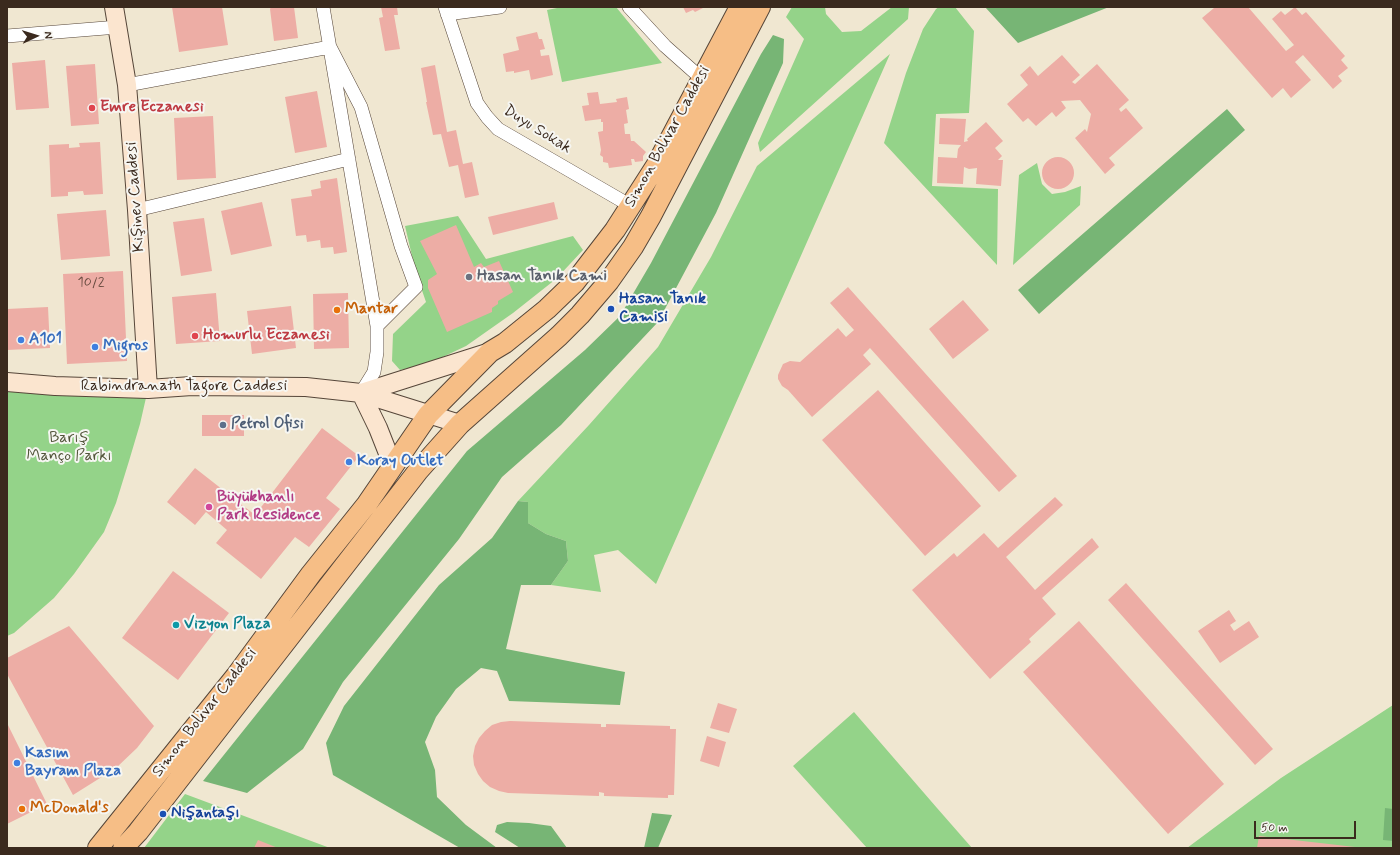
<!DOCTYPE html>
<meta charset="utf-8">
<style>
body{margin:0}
#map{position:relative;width:1400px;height:855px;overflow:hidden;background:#f0e7d1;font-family:Mynerve,sans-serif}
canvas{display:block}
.frame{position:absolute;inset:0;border:8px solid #3b2a1e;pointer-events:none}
.north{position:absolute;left:16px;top:16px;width:40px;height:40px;-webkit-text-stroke:3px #f6f6f2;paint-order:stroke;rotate:86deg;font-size:11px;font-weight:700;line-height:16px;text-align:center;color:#3b2a1e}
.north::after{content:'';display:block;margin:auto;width:14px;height:18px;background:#3b2a1e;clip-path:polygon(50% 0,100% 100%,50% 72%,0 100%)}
.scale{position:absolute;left:1254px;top:821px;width:102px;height:18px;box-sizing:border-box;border:2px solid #3b2a1e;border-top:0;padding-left:5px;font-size:12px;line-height:14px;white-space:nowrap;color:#3b2a1e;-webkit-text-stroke:3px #f6f6f2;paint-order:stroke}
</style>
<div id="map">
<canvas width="1400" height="855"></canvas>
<div class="frame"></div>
<div class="north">N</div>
<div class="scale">50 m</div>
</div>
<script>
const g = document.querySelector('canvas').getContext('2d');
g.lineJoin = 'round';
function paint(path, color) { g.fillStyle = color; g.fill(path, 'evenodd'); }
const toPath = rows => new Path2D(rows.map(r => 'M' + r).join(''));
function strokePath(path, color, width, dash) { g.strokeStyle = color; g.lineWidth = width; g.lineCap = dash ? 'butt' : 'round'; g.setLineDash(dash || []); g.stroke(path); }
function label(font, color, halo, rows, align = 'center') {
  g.font = font + ' Mynerve,sans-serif'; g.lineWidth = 4; g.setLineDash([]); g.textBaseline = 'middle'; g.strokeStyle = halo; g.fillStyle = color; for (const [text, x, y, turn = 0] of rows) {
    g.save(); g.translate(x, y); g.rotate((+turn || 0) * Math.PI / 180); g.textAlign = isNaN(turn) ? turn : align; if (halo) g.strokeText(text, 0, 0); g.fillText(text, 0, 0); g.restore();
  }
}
const green = toPath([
 [562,7,616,7,662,63,562,82,547,10],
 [792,7,825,7,826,14,842,32,861,31,892,7,909,7,908,19,760,152,758,143,804,39,786,17],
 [939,7,955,7,974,31,969,113,936,114,932,186,998,189,997,265,884,143,906,73,923,29,936,9],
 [890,54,656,584,618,550,594,555,601,592,551,585,568,561,566,541,546,534,528,523,528,502,518,501,589,425,658,347,711,257,757,166],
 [1037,163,1042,184,1052,194,1065,192,1081,186,1080,205,1013,265,1019,175],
 [458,216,486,259,573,236,583,250,556,279,513,313,466,346,428,364,400,370,392,361,393,334,426,302,416,273,405,226],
 [7,382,148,389,140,424,129,461,116,503,104,532,74,574,54,598,14,633,7,636],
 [1393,705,1393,848,1187,848,1281,778],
 [854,712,937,808,972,848,867,848,793,766],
 [185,794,330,848,144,848]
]);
const forest = toPath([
 [985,7,1109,7,1018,43],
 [773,35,784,39,783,63,716,213,658,322,561,425,502,477,459,539,343,682,303,749,247,793,203,781,467,451,585,350,620,316,651,263,761,54],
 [1227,109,1245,130,1039,314,1018,290],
 [518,501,528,502,528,523,546,534,566,541,568,561,551,585,521,585,506,649,625,672,620,705,509,701,497,671,481,668,456,689,436,717,425,742,435,770,437,797,466,825,497,848,460,848,333,775,326,743,344,706,439,585,492,538],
 [1385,808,1393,809,1393,841,1383,840],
 [652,813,672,815,658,848,644,848],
 [507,822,529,823,551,826,567,848,520,848,495,832,497,825]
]);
const building = toPath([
 [172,7,222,7,228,45,179,52],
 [271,7,294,7,298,38,274,41,270,9],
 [381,7,397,7,398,15,394,15,400,49,385,51,379,18,383,17],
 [683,7,705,7,695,12,693,10,686,13],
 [1213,7,1248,7,1286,51,1294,45,1272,19,1281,11,1285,15,1295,7,1302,15,1306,12,1345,56,1341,60,1348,68,1338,76,1342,81,1333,89,1303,55,1295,62,1311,80,1291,98,1283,88,1272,98,1202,18,1214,8],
 [537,32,539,39,542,39,545,49,540,50,541,56,549,55,553,75,531,80,529,70,514,73,514,71,506,72,503,54,519,50,516,37],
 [1062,55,1080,75,1072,82,1075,84,1097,64,1129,100,1119,109,1121,112,1126,108,1143,128,1109,158,1115,165,1105,174,1075,138,1085,129,1087,132,1091,114,1080,100,1061,101,1066,108,1056,117,1052,112,1036,126,1028,118,1023,122,1007,104,1028,85,1020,75,1030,66,1038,76],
 [45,60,49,108,16,110,12,63],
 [95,64,99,124,71,126,66,66],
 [435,65,447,132,456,130,463,164,472,162,479,195,465,198,458,165,449,167,441,134,433,135,426,102,427,102,421,68],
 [317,91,327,147,295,153,285,97],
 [598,92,600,104,617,102,616,99,627,97,629,109,626,110,628,123,624,124,625,134,630,134,631,141,634,141,646,152,643,156,643,161,635,162,634,159,631,159,632,165,609,168,608,163,603,162,603,157,600,155,601,150,598,132,603,131,603,122,601,122,601,119,585,121,582,106,589,105,587,93],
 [213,116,216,178,177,180,174,118],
 [940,118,966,119,964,142,968,141,967,139,986,122,1003,141,995,148,1002,156,998,160,1003,160,1001,186,976,184,977,168,969,169,964,167,963,184,937,183,938,157,957,158,958,149,961,145,939,144],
 [100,142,103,194,84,195,83,191,68,192,68,196,51,197,49,145,69,144,69,148,80,147,79,143],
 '1042 173a16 16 0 1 1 32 0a16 16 0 1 1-32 0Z',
 [337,178,347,252,334,254,333,247,321,248,320,240,307,242,306,235,296,236,291,199,312,196,311,190,321,188,320,181],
 [262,202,272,246,231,255,221,211],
 [554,202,558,219,493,235,488,217],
 [106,210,110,256,61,260,57,214],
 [204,218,212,271,181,276,173,222],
 [456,225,474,267,481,263,484,267,499,261,513,292,498,301,498,304,492,308,492,312,447,332,428,288,428,280,437,274,420,241],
 [123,271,127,361,67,364,63,274],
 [848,287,1017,476,999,492,870,348,863,355,871,364,812,417,788,390,782,386,778,379,778,375,783,364,790,361,800,362,838,328,846,337,854,330,830,303],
 [216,293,220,341,176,344,172,297],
 [348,293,349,348,314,349,313,294],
 [963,300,989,330,953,359,929,329],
 [291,306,296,348,252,354,247,311],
 [48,307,50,348,7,350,7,309],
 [878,390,981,506,925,556,822,440],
 [202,415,244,415,244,436,202,436],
 [322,428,359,456,326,498,340,509,309,547,295,537,261,579,216,543,227,530,206,512,195,525,167,502,195,468,255,515],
 [1055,497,1063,505,1006,557,1035,590,1092,538,1099,547,1042,598,1056,614,1029,639,1031,642,990,679,912,590,954,553,957,557,984,533,998,548],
 [173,571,229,613,178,680,122,638],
 [1126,583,1273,749,1255,765,1108,600],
 [1229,610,1236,621,1230,625,1234,631,1249,621,1259,637,1220,663,1198,631],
 [1079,621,1224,784,1168,834,1023,672],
 [69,626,154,726,137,748,116,768,73,795,7,674,7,658],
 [718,703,737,709,729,733,710,728],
 [510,721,601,724,601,727,606,727,606,724,670,726,670,729,676,729,674,795,668,795,668,798,604,796,604,793,599,792,599,796,508,793,499,791,490,787,483,781,478,774,474,765,473,756,475,746,479,738,485,731,492,725,501,722],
 [7,723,47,804,7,824],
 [707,736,726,742,719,767,700,761],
 [1259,836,1355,847,1355,848,1257,848],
 [258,840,278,848,254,848]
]);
const street = toPath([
 [323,7,377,326,377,352,374,372,361,393],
 [445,7,477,103,487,117,498,129,631,206],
 [629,7,665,46,701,78],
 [447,14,500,7],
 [7,36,118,27],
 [127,85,330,47,361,107,401,246,416,287,377,326],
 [137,210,349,159]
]);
const secondary = toPath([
 [114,7,127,85,137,210,148,389],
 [7,382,55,386,148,389,192,386,306,387,361,393,460,424],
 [361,393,490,352],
 [361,393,378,428,393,466]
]);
const primary = toPath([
 [98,848,236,676,311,574,367,504,428,415,490,352,505,343,547,309,575,282,588,265,615,230,656,166,740,7],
 [123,848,138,832,418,471,460,424,559,336,580,315,609,281,633,247,651,216,760,7]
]);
const markers = [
 [92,108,4,"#e0444e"],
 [469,277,4,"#6b7280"],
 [611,309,4,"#1a4fb4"],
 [337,310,4,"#e8710a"],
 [195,336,4,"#e0444e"],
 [21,340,4,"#3f7fe0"],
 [95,347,4,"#3f7fe0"],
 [223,425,4,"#5c6f8a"],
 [349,462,4,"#3f7fe0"],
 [209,507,4,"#d1479c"],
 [176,625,4,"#0f9aa8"],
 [17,763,4,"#3f7fe0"],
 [22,809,4,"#e8710a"],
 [163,814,4,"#1a4fb4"]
];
const numberNames = [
 ["10/2",91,283]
];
const healthNames = [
 ["Emre Eczanesi",100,108],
 ["Homurlu Eczanesi",203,336]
];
const streetNames = [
 ["Duyu Sokak",537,130,32],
 ["Simon Bolivar Caddesi",668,137,-61],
 ["Kişinev Caddesi",136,197,-94],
 ["Rabindranath Tagore Caddesi",184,387],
 ["Simon Bolivar Caddesi",205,713,-52]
];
const worshipNames = [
 ["Hasan Tanık Cami",477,277]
];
const transitNames = [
 ["Hasan Tanık",619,300],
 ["Camisi",619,318],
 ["Nişantaşı",171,814]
];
const foodNames = [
 ["Mantar",345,310],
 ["McDonald's",30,809]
];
const shopNames = [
 ["A101",29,340],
 ["Migros",103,347],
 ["Koray Outlet",357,462],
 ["Kasım",25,754],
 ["Bayram Plaza",25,772]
];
const serviceNames = [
 ["Petrol Ofisi",231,425]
];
const parkNames = [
 ["Barış",69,439],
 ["Manço Parkı",69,457]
];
const hotelNames = [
 ["Büyükhanlı",217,498],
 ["Park Residence",217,516]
];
const cultureNames = [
 ["Vizyon Plaza",184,625]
];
paint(green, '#94d389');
paint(forest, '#77b575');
paint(building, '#edada5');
strokePath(street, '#564639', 14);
strokePath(secondary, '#564639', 20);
strokePath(primary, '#564639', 22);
strokePath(street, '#fff', 13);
strokePath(secondary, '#fbe5cf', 18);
strokePath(primary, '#f6be86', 20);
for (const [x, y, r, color] of markers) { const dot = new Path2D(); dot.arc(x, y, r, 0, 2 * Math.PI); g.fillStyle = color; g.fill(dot); strokePath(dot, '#f6f6f2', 1.5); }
label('14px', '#684b40', null, numberNames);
label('bold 16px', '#be3a42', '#f6f6f2', healthNames, 'left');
label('16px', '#3b2a1e', '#f6f6f2', streetNames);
label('bold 16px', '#5b616d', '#f6f6f2', worshipNames, 'left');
label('bold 16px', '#164399', '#f6f6f2', transitNames, 'left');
label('bold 16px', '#c56008', '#f6f6f2', foodNames, 'left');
label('bold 16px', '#366cbe', '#f6f6f2', shopNames, 'left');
label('bold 16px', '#4e5e75', '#f6f6f2', serviceNames, 'left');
label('16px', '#515439', '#f6f6f2', parkNames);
label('bold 16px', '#b23c85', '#f6f6f2', hotelNames, 'left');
label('bold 16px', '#0d838f', '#f6f6f2', cultureNames, 'left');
</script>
